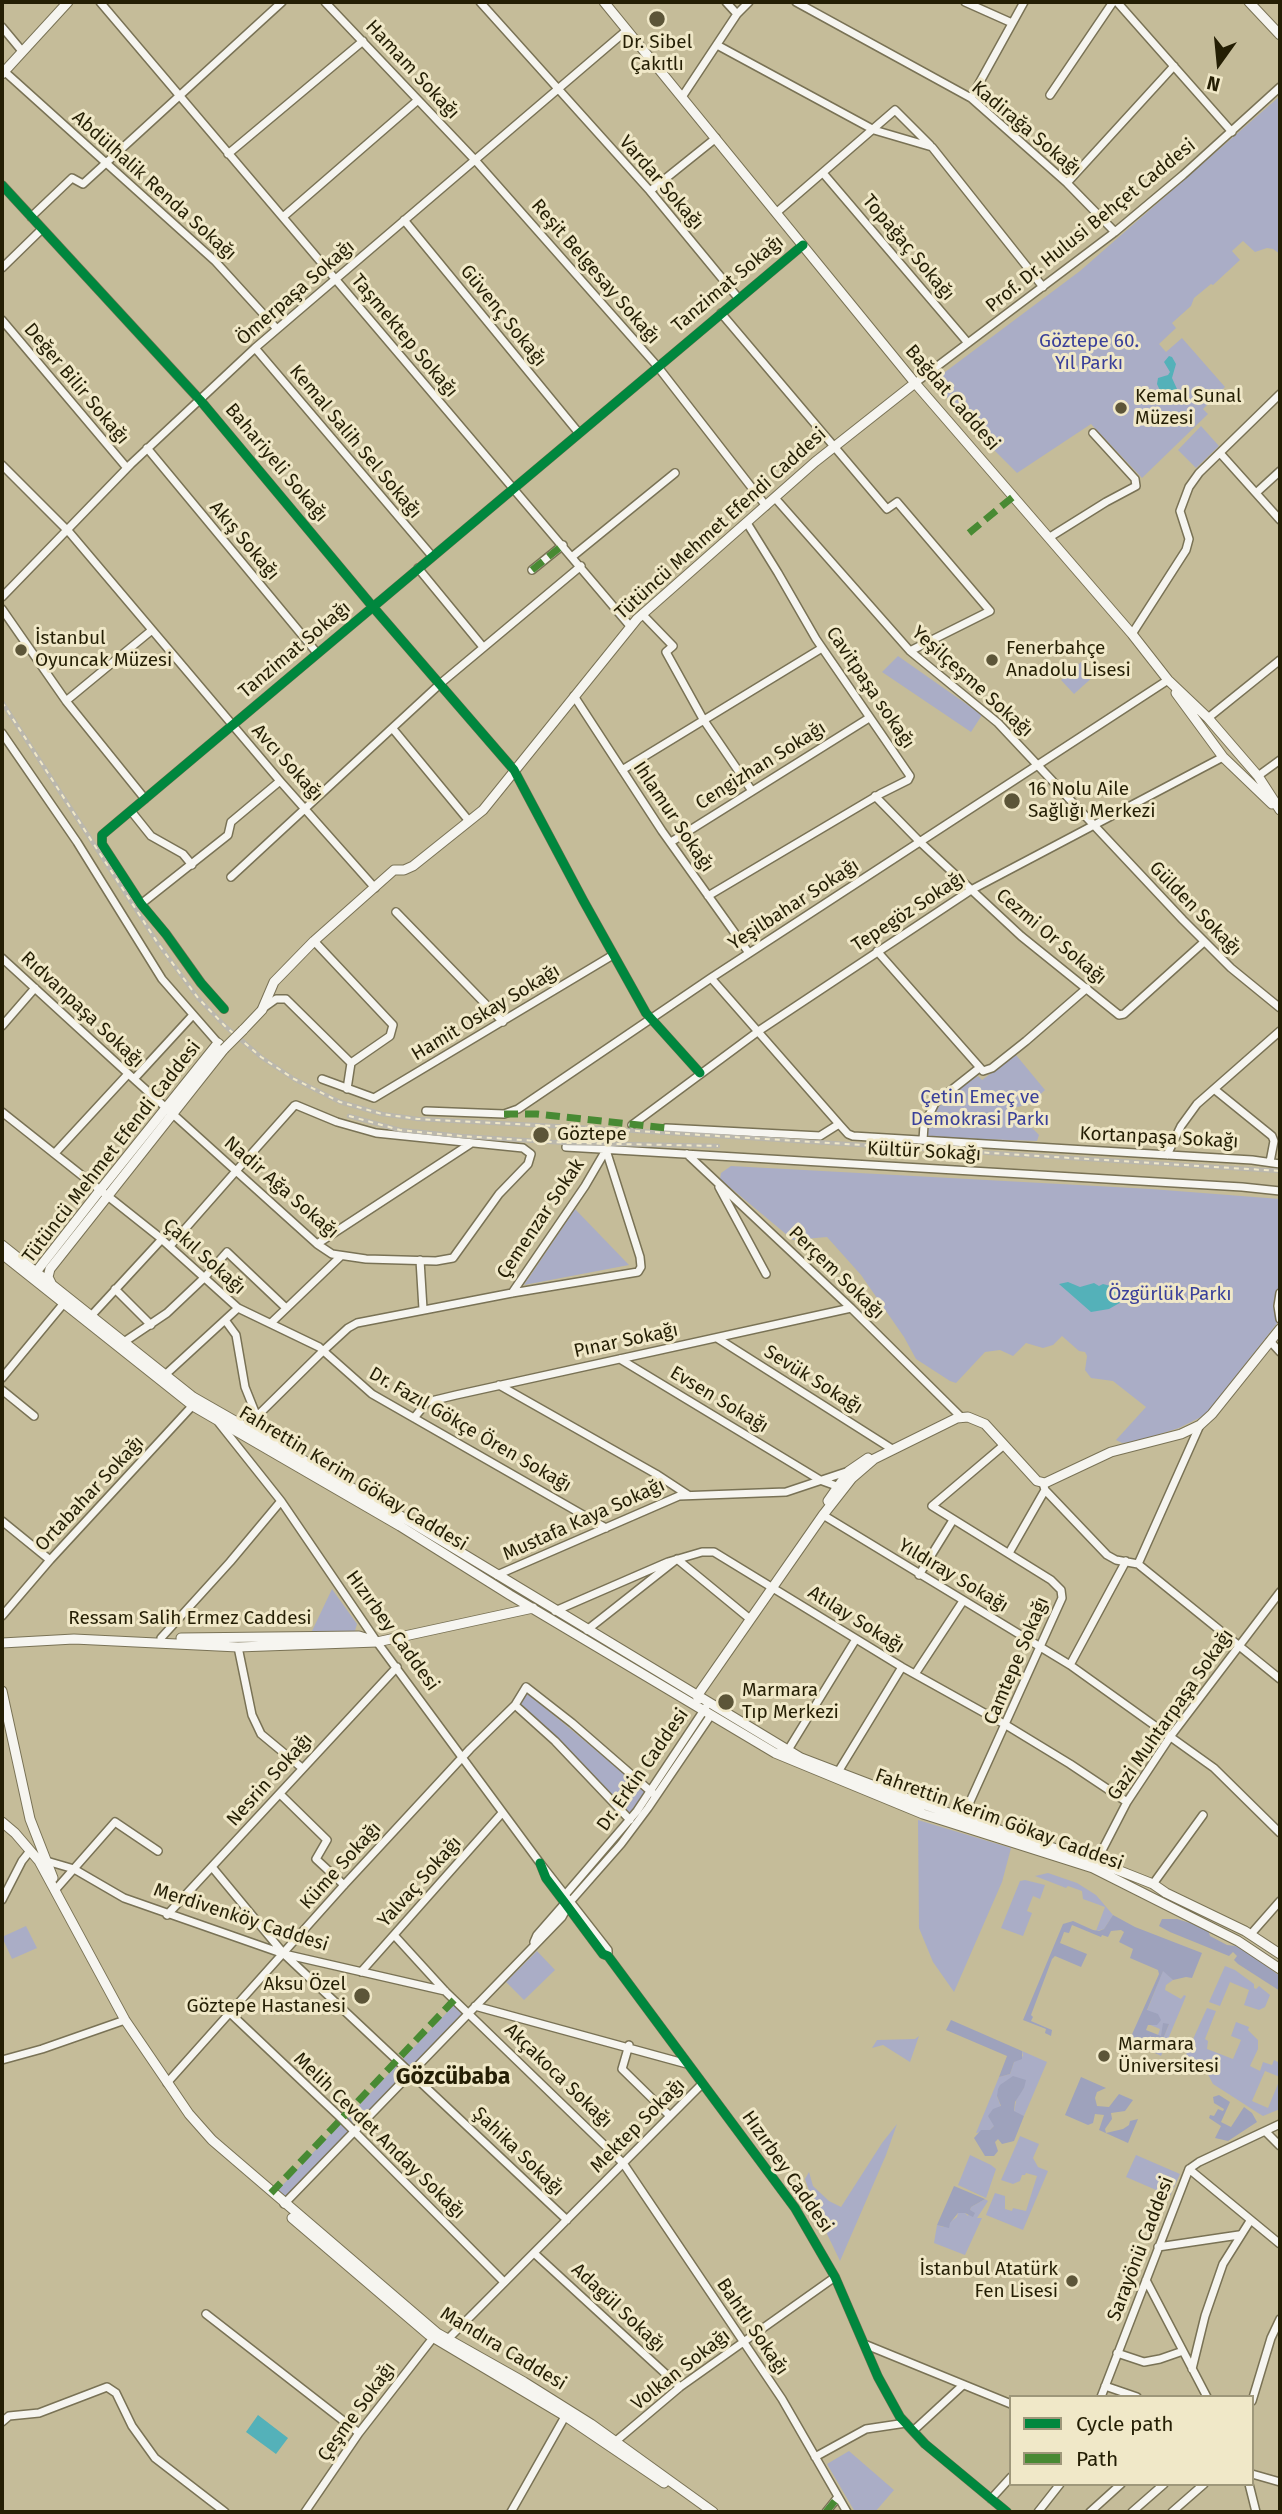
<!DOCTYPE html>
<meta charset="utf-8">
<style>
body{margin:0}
#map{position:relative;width:1282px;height:2514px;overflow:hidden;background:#c5bc99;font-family:"Fira Sans",sans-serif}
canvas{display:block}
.frame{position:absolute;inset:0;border:4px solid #241e04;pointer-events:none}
.legend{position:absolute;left:1009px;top:2395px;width:245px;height:91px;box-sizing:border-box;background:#f0e8c8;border:2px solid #9e977a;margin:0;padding:9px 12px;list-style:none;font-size:21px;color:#241e04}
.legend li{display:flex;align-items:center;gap:14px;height:35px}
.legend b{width:35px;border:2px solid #9e977a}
.north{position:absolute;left:1184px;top:28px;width:70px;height:70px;-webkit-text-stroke:5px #f0e8c8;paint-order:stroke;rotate:195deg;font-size:19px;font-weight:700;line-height:28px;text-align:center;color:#241e04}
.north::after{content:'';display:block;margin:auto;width:24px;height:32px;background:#241e04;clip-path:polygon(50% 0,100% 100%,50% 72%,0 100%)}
</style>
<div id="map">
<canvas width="1282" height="2514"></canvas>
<div class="frame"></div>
<ul class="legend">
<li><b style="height:9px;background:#00873e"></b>Cycle path</li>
<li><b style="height:9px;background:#488a33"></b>Path</li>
</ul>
<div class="north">N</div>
</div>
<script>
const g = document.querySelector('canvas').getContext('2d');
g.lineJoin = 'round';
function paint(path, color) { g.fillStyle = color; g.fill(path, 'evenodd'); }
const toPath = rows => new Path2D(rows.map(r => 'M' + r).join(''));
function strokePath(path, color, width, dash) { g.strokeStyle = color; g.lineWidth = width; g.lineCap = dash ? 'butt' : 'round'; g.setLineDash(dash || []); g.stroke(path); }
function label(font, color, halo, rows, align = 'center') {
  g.font = font + ' "Fira Sans",sans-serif'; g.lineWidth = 6; g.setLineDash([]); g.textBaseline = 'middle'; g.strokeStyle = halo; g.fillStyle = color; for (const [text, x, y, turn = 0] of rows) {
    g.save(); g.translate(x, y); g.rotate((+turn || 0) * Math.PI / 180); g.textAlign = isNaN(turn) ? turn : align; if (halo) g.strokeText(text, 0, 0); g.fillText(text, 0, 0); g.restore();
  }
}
const green = toPath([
 [1280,96,1280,254,1273,249,1267,248,1255,252,1243,241,1232,251,1240,260,1213,285,1211,284,1194,298,1191,306,1172,323,1176,328,1159,344,1166,352,1182,338,1225,387,1203,409,1208,414,1142,478,1091,424,1017,473,986,442,933,381,1080,271],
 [1201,426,1219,446,1196,468,1178,450],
 [898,656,982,715,971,732,882,672],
 [1081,662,1094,676,1074,694,1061,680],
 [1016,1055,1045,1090,1030,1104,1013,1108,1039,1135,1037,1141,927,1137,924,1129,937,1103,978,1076,982,1080],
 [731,1166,1151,1189,1280,1199,1280,1287,1275,1301,1279,1321,1205,1415,1179,1428,1138,1441,1122,1443,1116,1440,1146,1407,1113,1381,1091,1378,1085,1370,1087,1356,1085,1352,1079,1351,1062,1336,1053,1345,1043,1348,1026,1343,1013,1356,1000,1350,985,1352,956,1383,950,1381,916,1359,904,1337,861,1275,827,1237,793,1240,720,1179,721,1173],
 [575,1209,629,1265,524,1285],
 [332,1589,357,1624,355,1631,312,1631],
 [526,1692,646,1792,630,1813,520,1705],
 [918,1820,1011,1848,1002,1882,954,1992,933,1962,919,1928],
 [1048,1873,1077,1883,1096,1895,1113,1915,1104,1929,1096,1931,1105,1907,1083,1899,1082,1891,1068,1886,1066,1888,1035,1876],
 [1025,1880,1045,1885,1040,1899,1033,1896,1027,1911,1032,1913,1023,1936,1001,1928,1020,1881],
 [26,1926,37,1948,12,1959,2,1937],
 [537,1951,555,1970,524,2000,506,1982],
 [1225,1966,1235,1970,1254,1984,1254,1988,1256,1989,1259,1986,1270,1995,1265,2007,1259,2010,1244,2005,1249,1990,1230,1982,1220,2006,1209,2002],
 [1163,1970,1173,1980,1166,1985,1165,1990,1181,1999,1184,1995,1186,1996,1161,2056,1157,2054,1169,2024,1163,2029,1161,2037,1158,2035,1160,2029,1148,2024,1147,2011],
 [455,2004,465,2011,355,2128,346,2119],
 [1207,2008,1216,2011,1205,2039,1208,2041,1207,2049,1233,2059,1241,2040,1231,2036,1236,2022,1249,2027,1248,2030,1258,2040,1258,2049,1250,2066,1260,2071,1263,2062,1272,2065,1274,2060,1280,2063,1280,2077,1265,2071,1252,2101,1268,2108,1280,2079,1280,2109,1263,2116,1258,2113,1213,2084,1203,2065,1185,2057],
 [919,2036,910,2062,883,2045,872,2048,877,2040,915,2039],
 [1022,2051,1047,2062,1024,2116,1014,2112,1017,2096,1024,2088,997,2096,1001,2107,997,2109,994,2126,990,2130,976,2133,999,2077,1010,2074,1014,2062,1023,2056],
 [340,2124,349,2132,286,2197,278,2190],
 [897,2124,886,2155,840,2261,816,2211,805,2179,809,2172,813,2186,829,2201,841,2207,882,2143],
 [1020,2136,1039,2144,1033,2158,1038,2167,1048,2171,1023,2230,986,2215,995,2193,1005,2196,1005,2209,1012,2211,1013,2208,1026,2211,1037,2176,1026,2173,1025,2175,1022,2175,1020,2181,1013,2184,1001,2180],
 [970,2155,991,2165,996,2169,986,2198,958,2185],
 [1136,2155,1180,2174,1170,2196,1126,2177],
 [985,2199,988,2201,977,2218,982,2218,965,2255,934,2243,937,2225,943,2227,957,2217,958,2213,965,2213,968,2216,971,2207],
 [849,2451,894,2490,875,2512,855,2512,827,2464]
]);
const forest = toPath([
 [1113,1915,1135,1927,1202,1953,1192,1978,1186,1977,1173,1980,1163,1971,1147,2010,1158,2014,1161,2020,1157,2025,1148,2025,1146,2030,1161,2036,1163,2023,1169,2024,1157,2054,1129,2041,1159,1974,1158,1970,1130,1958,1133,1949,1119,1942,1124,1932,1121,1930,1111,1931,1108,1937,1102,1935,1101,1937,1072,1925,1069,1933,1064,1932,1060,1943,1087,1954,1081,1967,1055,1956,1052,1959,1031,2015,1033,2017,1031,2021,1052,2030,1051,2036,1045,2033,1046,2029,1023,2020,1063,1924,1073,1921,1093,1930,1099,1931,1104,1929],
 [1162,1919,1177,1919,1190,1923,1208,1930,1210,1936,1227,1945,1236,1946,1246,1951,1280,1976,1280,1991,1238,1964,1234,1960,1237,1956,1233,1952,1229,1956,1170,1932,1159,1926],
 [951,2020,1022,2051,1022,2059,1014,2062,1010,2074,999,2077,1007,2056,946,2030],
 [1013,2076,1026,2080,1024,2088,1015,2102,1014,2111,1024,2116,1014,2141,1002,2144,998,2139,995,2142,998,2151,994,2156,985,2156,974,2138,981,2130,990,2130,994,2126,988,2116,993,2109,1001,2106,997,2096,998,2089,1000,2085],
 [1081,2077,1106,2088,1097,2092,1095,2098,1097,2106,1109,2107,1119,2094,1133,2100,1125,2111,1111,2113,1112,2119,1105,2129,1106,2133,1123,2129,1129,2125,1130,2121,1138,2119,1128,2143,1099,2130,1104,2115,1095,2114,1093,2123,1088,2125,1065,2115],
 [1219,2095,1230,2102,1221,2122,1231,2127,1244,2107,1252,2113,1257,2122,1228,2141,1215,2138,1221,2126,1209,2118,1210,2115,1214,2116,1218,2109,1223,2111,1224,2109,1214,2103,1213,2097],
 [954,2186,985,2199,971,2207,970,2210,975,2213,973,2217,965,2213,958,2213,950,2223,949,2228,937,2225]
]);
const water = toPath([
 [1169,356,1172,357,1176,364,1172,378,1177,389,1175,396,1166,404,1161,402,1162,395,1157,384,1158,378,1168,375,1170,372,1164,362],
 [1068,1282,1080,1287,1094,1283,1099,1286,1103,1284,1137,1293,1138,1302,1135,1304,1130,1301,1123,1301,1109,1309,1091,1312,1059,1284],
 [258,2415,288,2438,276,2454,246,2432]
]);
const minor = toPath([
 [100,2,630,626],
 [325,2,475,160,658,367,766,506],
 [480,2,650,191,739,299],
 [726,2,737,14],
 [796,2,971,98,1067,183,1115,232],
 [965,2,1012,23],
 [1117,2,1232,132],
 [2,27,22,51],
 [717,45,874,130,932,147,1043,287],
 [4,71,215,261,277,329],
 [1050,95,1113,2],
 [682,97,737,14,749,2],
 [971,98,1024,2],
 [228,154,363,41],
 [823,173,968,343],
 [1067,183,1174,66],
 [2,185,200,400,373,607,514,770,583,900,646,1013,700,1073],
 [650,191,716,138],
 [776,213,895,110,930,145],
 [31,217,72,178,83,184,282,2],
 [283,217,418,100],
 [404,220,578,432],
 [2,268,42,229],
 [721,313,887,509,897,502,990,611,910,651],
 [2,320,127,468],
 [255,348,432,556],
 [915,383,1115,232,1183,175,1280,87],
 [147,448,317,653],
 [1220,453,1280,520],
 [2,465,70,533,280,781,375,888],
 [1256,493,1280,471],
 [775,498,910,651,998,723,1183,920,1231,968,1280,1008],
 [1050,537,1106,502,1136,486,1135,479,1093,433],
 [573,556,675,473],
 [418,568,483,647],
 [532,570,563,545],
 [2,597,131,464,255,348,627,30],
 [2,609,66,701,145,799],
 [642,614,673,646,666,652,703,719,752,791],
 [1132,634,1186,550,1189,539,1180,511,1189,487,1199,473,1280,394],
 [574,696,662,831,749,953],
 [66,701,152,630],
 [1208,718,1280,660],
 [393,729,469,821],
 [2,733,77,842,162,979,218,1043],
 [622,770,822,648],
 [1258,776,1280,760],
 [875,796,919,841,1021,936,1119,1015,1124,1014,1204,942],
 [131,811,151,836,183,854,192,865],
 [671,842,869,718],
 [231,877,441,683,581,566],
 [708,896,880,794,908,780,910,776,816,639,778,573,747,523],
 [141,904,228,835,231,822,280,781],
 [396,912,503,1022],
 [314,941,393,1025,390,1036,351,1063,347,1089],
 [877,951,983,1071,992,1068,1026,1041,1087,988],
 [2,958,134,1079,236,1171,317,1244,332,1254,366,1259,436,1261,453,1258,499,1194,528,1164,531,1154,523,1148,376,1133,337,1122,296,1105,294,1106,236,1171,170,1246],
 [711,978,839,1124],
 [224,1009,201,983,166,934,141,904,102,844,102,835,803,245],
 [262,1009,276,999,286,999,351,1063],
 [2,1026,35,988],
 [134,1079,192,1016],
 [322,1079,374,1098,613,955],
 [1214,1089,1272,1136,1274,1141,1270,1162],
 [426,1111,504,1114,518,1109,711,978,1168,680],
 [2,1112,158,1236,238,1308,319,1347,372,1394,606,1528],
 [632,1125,760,1030,971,890,1223,757],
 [666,1128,820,1136,839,1124,848,1134,853,1136,1252,1160,1280,1164],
 [923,1140,924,1125,935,1103,978,1069],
 [566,1147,1242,1187,1280,1191],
 [55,1153,128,1074],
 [687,1154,851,1308,961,1417],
 [1167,1155,1181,1126,1197,1104,1280,1031],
 [719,1187,766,1274],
 [317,1244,470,1144],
 [420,1260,423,1309],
 [115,1289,151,1325],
 [512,1293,585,1186,606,1150],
 [1280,1293,1278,1306,1280,1319],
 [91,1316,162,1239],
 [225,1320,236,1335,245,1387,263,1432,269,1438],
 [271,1323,341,1256],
 [717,1338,892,1449],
 [1270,1341,1280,1352],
 [124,1342,167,1313,204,1278,227,1252,286,1308],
 [620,1359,820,1480,842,1488],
 [165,1375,238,1308],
 [2,1378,64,1303],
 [499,1385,656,1474,688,1495],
 [2,1390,34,1416],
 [414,1418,427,1402,456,1395,851,1308],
 [219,1423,281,1501,377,1642,540,1863,608,1950,608,1956],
 [246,1427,323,1351,348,1328,357,1323,512,1293,638,1272,641,1267,640,1257,606,1150],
 [1043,1483,1045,1490,1107,1555,1116,1560,1138,1564,1280,1679],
 [823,1515,1070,1665,1214,1768,1280,1833],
 [2,1521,50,1560],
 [1009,1553,1045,1490],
 [1138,1564,1200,1425],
 [497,1575,679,1496,786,1492,849,1471],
 [919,1575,953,1520],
 [555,1611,668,1562,702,1552,714,1552,902,1667,1006,1725,1070,1764,1127,1802],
 [2,1616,50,1560,194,1404],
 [587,1630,677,1559,750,1619],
 [162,1642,161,1638,230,1562,281,1501],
 [238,1647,252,1715,261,1734,302,1768],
 [1070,1665,1126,1561],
 [915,1674,963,1601],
 [515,1705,555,1741,630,1820],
 [788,1750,856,1639],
 [838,1772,902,1667],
 [280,1794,327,1840,316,1859,344,1885],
 [963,1817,1062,1598,1061,1590,1051,1580,932,1506,1004,1445],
 [43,1860,74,1869,124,1898,284,1954,445,1991],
 [540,1863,546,1878,565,1903,603,1954,608,1956,795,2208,835,2277,878,2377,900,2417,925,2444,1007,2512],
 [1094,1866,1127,1802,1170,1737,1280,1592],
 [212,1867,284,1954,567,2220],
 [1153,1884,1203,1815],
 [57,1888,115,1822,158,1851],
 [2,1900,22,1861,30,1851],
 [167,1915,397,1667],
 [1251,1934,1280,1901],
 [394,1935,446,1992,623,2163,782,2399,847,2512],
 [534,1942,537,1935,565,1903,565,1895,637,1811,706,1707],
 [361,1972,502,1813],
 [475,2006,687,2064],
 [230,2013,342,2119,504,2282],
 [629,2045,622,2069,670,2116],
 [2,2060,42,2049,125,2020],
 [167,2083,344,1885,470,1749,515,1705,526,1687,572,1723,656,1796],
 [1266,2132,1280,2146],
 [1189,2169,1280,2244],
 [284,2204,562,1917,570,1902,621,1844,648,1808,711,1715],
 [1158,2247,1239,2235],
 [534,2253,680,2387],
 [1146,2280,1207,2397],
 [206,2314,359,2433],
 [448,2339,702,2084],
 [864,2344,1011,2404],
 [1117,2353,1144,2362,1160,2359,1183,2351],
 [1192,2369,1205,2316,1223,2264,1250,2221],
 [1105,2386,1137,2397],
 [1101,2397,1189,2169,1199,2162,1280,2124],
 [1252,2401,1271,2338,1280,2319],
 [2,2422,9,2416,39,2413,107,2387,116,2393,132,2426,155,2458,225,2512],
 [913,2431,963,2385],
 [616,2441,680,2387,835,2277],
 [815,2457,866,2429,906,2423],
 [1252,2474,1280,2482],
 [1249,2484,1256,2512],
 [991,2499,1011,2477],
 [305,2512,359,2433,436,2334],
 [511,2512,567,2413],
 [826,2512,838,2497],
 [1038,2512,1060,2484],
 [1090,2512,1121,2484],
 [1132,2512,1164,2484],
 [1172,2512,1204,2484]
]);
const major = toPath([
 [604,2,915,383,1132,634,1168,680,1208,718,1258,776,1280,810],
 [1249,2,1280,35],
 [2,74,68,2],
 [1176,693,1223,757,1272,804],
 [243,1030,262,1010,274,982,314,941,394,870,404,870,413,866,483,810,637,619,815,462,915,383],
 [2,1245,193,1397,394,1512,801,1758,919,1803,1110,1867,1153,1884,1166,1893,1245,1931,1280,1954],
 [2,1254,193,1406,400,1526,510,1595,775,1753,923,1814,1093,1868,1238,1941,1280,1969],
 [35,1276,36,1272,101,1189,218,1043,224,1049,50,1269,48,1277,52,1285],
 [828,1501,849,1471,868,1458],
 [181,1638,359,1636,369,1639],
 [2,1643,74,1639,238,1647,377,1642,533,1608],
 [2,1691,30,1819,53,1878],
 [699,1699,697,1696,823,1515,852,1478,874,1459,957,1418,968,1417,985,1424,1037,1481,1045,1483,1111,1452,1181,1434,1200,1425,1212,1414,1280,1329],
 [2,1822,15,1833,39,1861,125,2020,189,2114,212,2140,437,2333,524,2382,591,2424,713,2512],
 [292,2218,429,2335,565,2416,664,2483]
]);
const rail = toPath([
 [2,702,157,942,198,998,225,1026,261,1057,294,1079,340,1102,382,1114,418,1119,573,1127,1280,1171],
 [349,1116,400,1130,461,1136,568,1143,718,1146]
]);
const majorBridge = toPath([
 [224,1049,243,1030]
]);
const quiet = toPath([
 [969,533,1014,496],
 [532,570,563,545],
 [504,1114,537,1114,666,1128],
 [271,2193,455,1999],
 [826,2512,838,2497]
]);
const cycleway = toPath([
 [2,185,200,400,373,607,514,770,583,900,646,1013,700,1073],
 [224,1009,201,983,166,934,141,904,102,844,102,835,803,245],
 [540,1863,546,1878,565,1903,603,1954,608,1956,795,2208,835,2277,878,2377,900,2417,925,2444,1007,2512]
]);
const markers = [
 [657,19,9,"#5c5538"],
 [1121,408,7,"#5c5538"],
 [21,650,7,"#5c5538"],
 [992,660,7,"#5c5538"],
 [1012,801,9,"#5c5538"],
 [541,1135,9,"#5c5538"],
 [726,1702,9,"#5c5538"],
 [362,1996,9,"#5c5538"],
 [1104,2056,7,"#5c5538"],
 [1072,2281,7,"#5c5538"]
];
const poiNames = [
 ["Dr. Sibel",657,43,"center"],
 ["Çakıtlı",657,65,"center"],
 ["Kemal Sunal",1135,397],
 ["Müzesi",1135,419],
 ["İstanbul",35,639],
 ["Oyuncak Müzesi",35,661],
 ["Fenerbahçe",1006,649],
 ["Anadolu Lisesi",1006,671],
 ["16 Nolu Aile",1028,790],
 ["Sağlığı Merkezi",1028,812],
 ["Göztepe",557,1135],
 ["Marmara",742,1691],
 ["Tıp Merkezi",742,1713],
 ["Aksu Özel",346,1985,"right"],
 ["Göztepe Hastanesi",346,2007,"right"],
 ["Marmara",1118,2045],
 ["Üniversitesi",1118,2067],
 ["İstanbul Atatürk",1058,2270,"right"],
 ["Fen Lisesi",1058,2292,"right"]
];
const streetNames = [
 ["Hamam Sokağı",412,70,47],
 ["Kadirağa Sokağı",1026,129,40],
 ["Vardar Sokağı",661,183,49],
 ["Abdülhalik Renda Sokağı",154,186,42],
 ["Prof. Dr. Hulusi Behçet Caddesi",1091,226,-39],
 ["Topağaç Sokağı",908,248,50],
 ["Reşit Belgesay Sokağı",595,272,49],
 ["Tanzimat Sokağı",728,284,-40],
 ["Ömerpaşa Sokağı",296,293,-41],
 ["Güvenç Sokağı",503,316,51],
 ["Taşmektep Sokağı",404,336,50],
 ["Değer Bilir Sokağı",76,384,50],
 ["Bağdat Caddesi",952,398,49],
 ["Kemal Salih Sel Sokağı",355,442,50],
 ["Bahariyeli Sokağı",276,463,50],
 ["Tütüncü Mehmet Efendi Caddesi",721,524,-42],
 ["Akış Sokağı",244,541,50],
 ["Tanzimat Sokağı",295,650,-40],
 ["Yeşilçeşme Sokağı",972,682,42],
 ["Cavitpaşa sokağı",870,688,56],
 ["Avcı Sokağı",287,763,48],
 ["Cengizhan Sokağı",761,766,-32],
 ["Ihlamur Sokağı",673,817,56],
 ["Yeşilbahar Sokağı",794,905,-33],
 ["Gülden Sokağı",1195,909,46],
 ["Tepegöz Sokağı",909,912,-33],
 ["Cezmi Or Sokağı",1051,937,40],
 ["Rıdvanpaşa Sokağı",82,1010,43],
 ["Hamit Oskay Sokağı",486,1013,-31],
 ["Kortanpaşa Sokağı",1159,1138,3],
 ["Tütüncü Mehmet Efendi Caddesi",112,1152,-52],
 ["Kültür Sokağı",924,1152,3],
 ["Nadir Ağa Sokağı",281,1188,41],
 ["Çemenzar Sokak",541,1219,-56],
 ["Çakıl Sokağı",204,1257,42],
 ["Perçem Sokağı",836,1273,44],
 ["Pınar Sokağı",626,1341,-12],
 ["Sevük Sokağı",813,1380,32],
 ["Evsen Sokağı",719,1400,31],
 ["Dr. Fazıl Gökçe Ören Sokağı",470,1430,30],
 ["Fahrettin Kerim Gökay Caddesi",353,1479,31],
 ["Ortabahar Sokağı",90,1494,-47],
 ["Mustafa Kaya Sokağı",584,1520,-24],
 ["Yıldıray Sokağı",953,1576,31],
 ["Ressam Salih Ermez Caddesi",190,1619],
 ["Atılay Sokağı",856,1620,32],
 ["Hızırbey Caddesi",392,1631,54],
 ["Camtepe Sokağı",1017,1661,-67],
 ["Gazi Muhtarpaşa Sokağı",1171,1715,-55],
 ["Dr. Erkin Caddesi",643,1770,-55],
 ["Nesrin Sokağı",270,1780,-48],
 ["Fahrettin Kerim Gökay Caddesi",999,1820,20],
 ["Küme Sokağı",341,1866,-48],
 ["Yalvaç Sokağı",420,1882,-48],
 ["Merdivenköy Caddesi",241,1918,18],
 ["Akçakoca Sokağı",558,2076,44],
 ["Mektep Sokağı",638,2126,-45],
 ["Melih Cevdet Anday Sokağı",379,2136,44],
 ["Şahika Sokağı",518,2152,44],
 ["Hızırbey Caddesi",787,2172,55],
 ["Sarayönü Caddesi",1141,2249,-69],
 ["Adagül Sokağı",618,2308,43],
 ["Bahtlı Sokağı",752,2327,56],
 ["Mandıra Caddesi",503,2349,31],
 ["Volkan Sokağı",681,2370,-38],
 ["Çeşme Sokağı",357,2412,-54]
];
const parkNames = [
 ["Göztepe 60.",1089,342],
 ["Yıl Parkı",1089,364],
 ["Çetin Emeç ve",980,1098],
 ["Demokrasi Parkı",980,1120],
 ["Özgürlük Parkı",1170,1295]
];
const quarterNames = [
 ["Gözcübaba",453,2078]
];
paint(green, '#aaadc6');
paint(forest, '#9ea2bc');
paint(water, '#54b1b9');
strokePath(minor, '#797255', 10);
strokePath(major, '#797255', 11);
strokePath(minor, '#f6f5f0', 7);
strokePath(major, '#f6f5f0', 9);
strokePath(rail, '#bab7ad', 4.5);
strokePath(rail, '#f0e8c8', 2, [5]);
strokePath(majorBridge, '#797255', 11, []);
strokePath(majorBridge, '#f6f5f0', 9);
strokePath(quiet, '#488a33', 7, [14, 7]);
strokePath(cycleway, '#00873e', 9);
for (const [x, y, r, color] of markers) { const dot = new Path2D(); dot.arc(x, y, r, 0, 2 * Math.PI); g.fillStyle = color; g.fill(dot); strokePath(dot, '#f0e8c8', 2.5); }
label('19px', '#241e04', '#f0e8c8', poiNames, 'left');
label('19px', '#241e04', '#f0e8c8', streetNames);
label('19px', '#3a409a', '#f0e8c8', parkNames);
label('bold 23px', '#241e04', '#f0e8c8', quarterNames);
</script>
